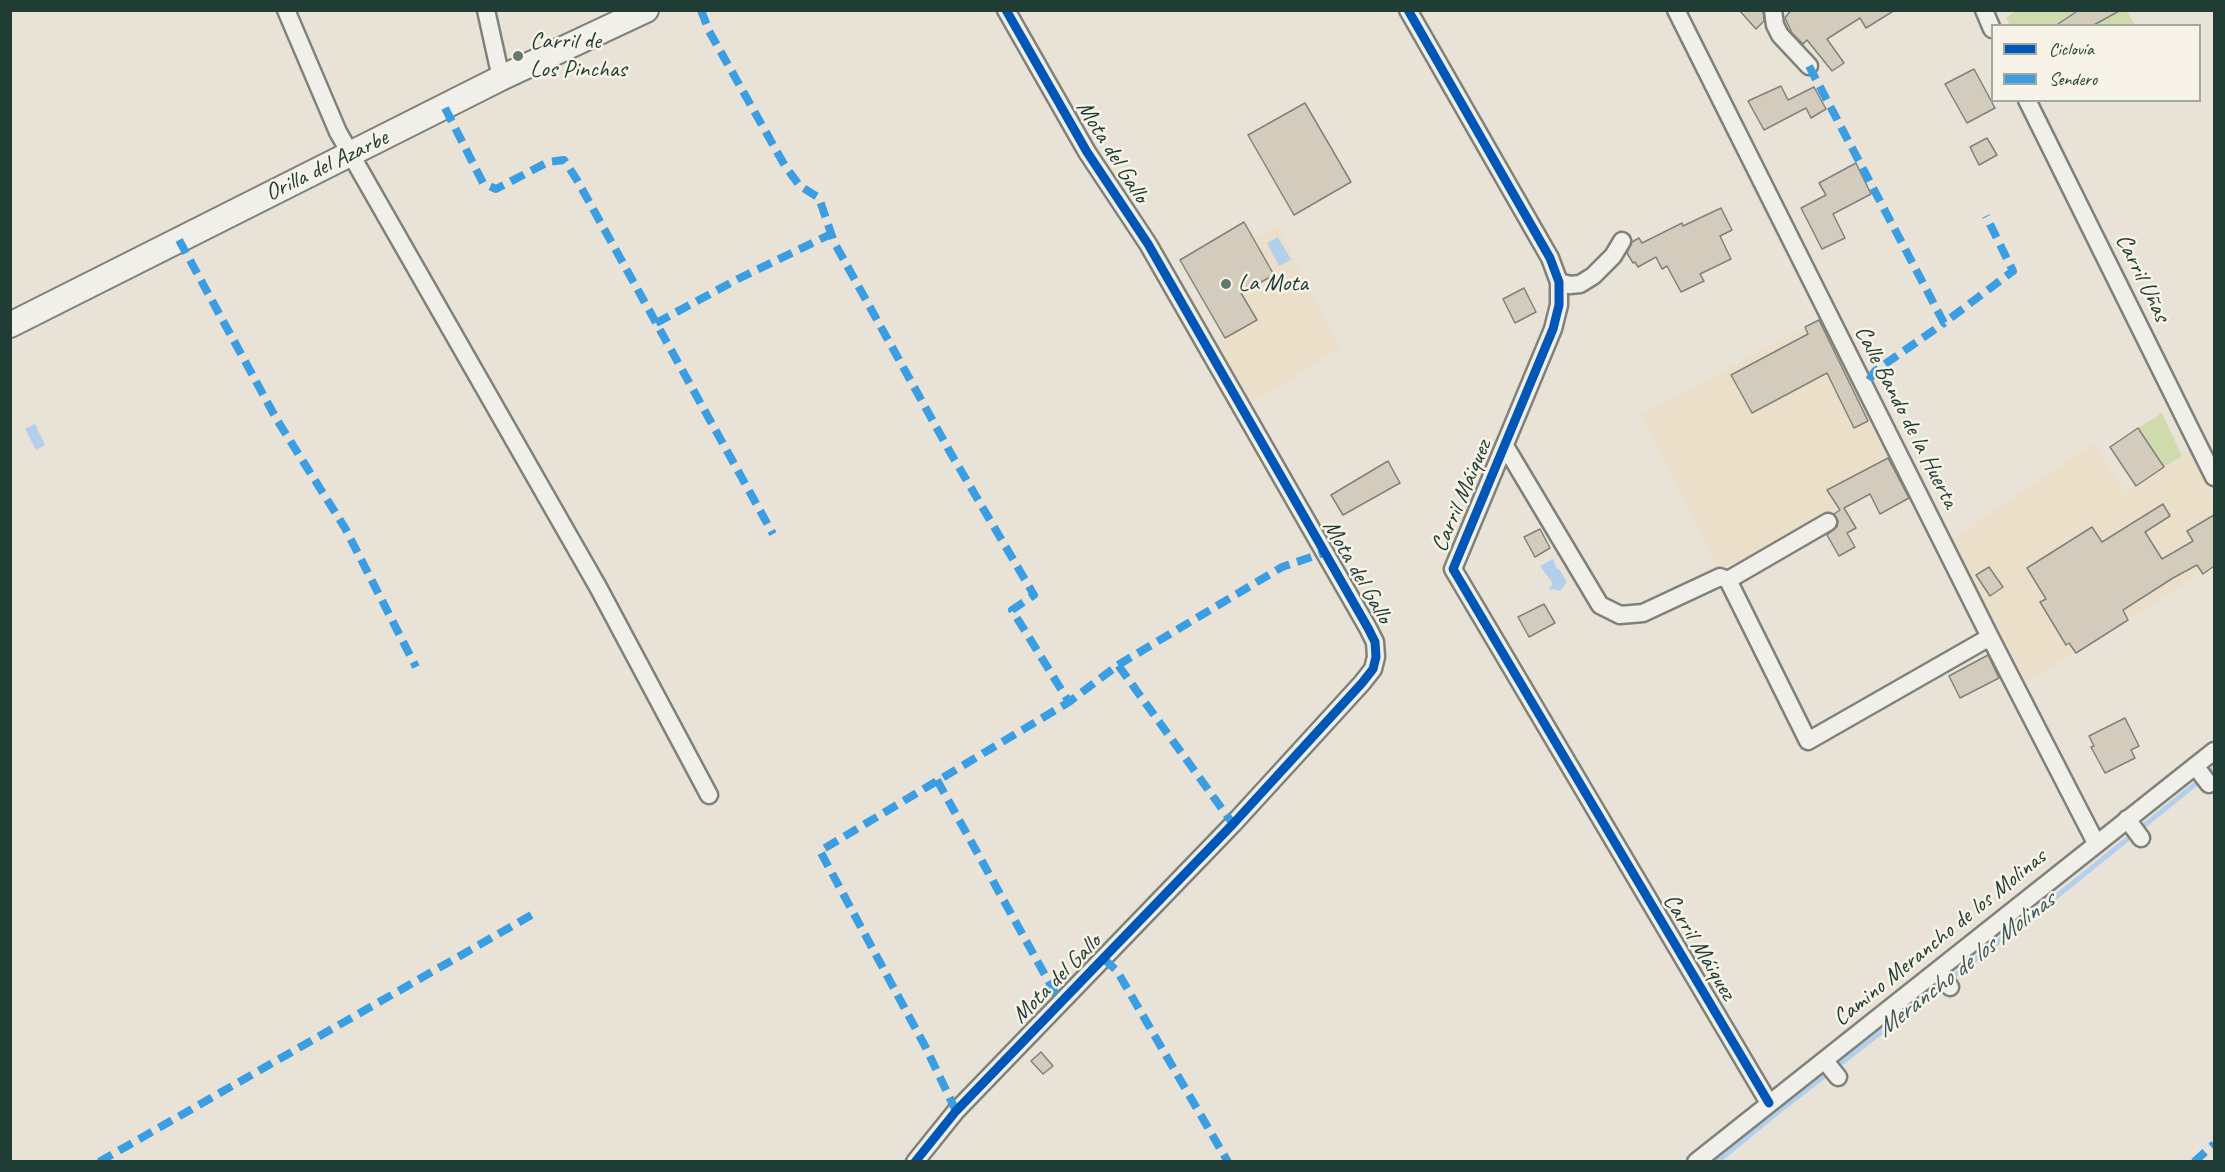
<!DOCTYPE html>
<meta charset="utf-8">
<style>
body{margin:0}
#map{position:relative;width:2225px;height:1172px;overflow:hidden;background:#e9e3d7;font-family:Caveat,sans-serif}
canvas{display:block}
.frame{position:absolute;inset:0;border:12px solid #1f3d34;pointer-events:none}
.legend{position:absolute;left:1991px;top:24px;width:210px;height:78px;box-sizing:border-box;background:#f7f3e8;border:2px solid #a1aaa0;margin:0;padding:8px 10px;list-style:none;font-size:18px;color:#1f3d34}
.legend li{display:flex;align-items:center;gap:12px;height:30px}
.legend b{width:30px;border:2px solid #a1aaa0}
</style>
<div id="map">
<canvas width="2225" height="1172"></canvas>
<div class="frame"></div>
<ul class="legend">
<li><b style="height:8px;background:#0057b8"></b>Ciclovía</li>
<li><b style="height:8px;background:#3c9ee2"></b>Sendero</li>
</ul>
</div>
<script>
const g = document.querySelector('canvas').getContext('2d');
g.lineJoin = 'round';
function paint(path, color) { g.fillStyle = color; g.fill(path, 'evenodd'); }
const toPath = rows => new Path2D(rows.map(r => 'M' + r).join(''));
function strokePath(path, color, width, dash) { g.strokeStyle = color; g.lineWidth = width; g.lineCap = dash ? 'butt' : 'round'; g.setLineDash(dash || []); g.stroke(path); }
function label(font, color, halo, rows, align = 'center') {
  g.font = font + ' Caveat,sans-serif'; g.lineWidth = 5; g.setLineDash([]); g.textBaseline = 'middle'; g.strokeStyle = halo; g.fillStyle = color; for (const [text, x, y, turn = 0] of rows) {
    g.save(); g.translate(x, y); g.rotate((+turn || 0) * Math.PI / 180); g.textAlign = isNaN(turn) ? turn : align; if (halo) g.strokeText(text, 0, 0); g.fillText(text, 0, 0); g.restore();
  }
}
const built = toPath([
 [1278,227,1340,348,1250,404,1216,344,1257,320,1241,293,1273,275,1254,238],
 [1820,319,1888,458,1827,490,1838,511,1750,562,1718,567,1641,415],
 [2093,444,2126,492,2191,450,2214,502,2214,566,2027,682,1951,541]
]);
const green = toPath([
 [2015,11,2127,11,2135,25,2010,25,2006,18],
 [2162,413,2182,456,2164,467,2138,428]
]);
const water = toPath([
 [1278,237,1291,260,1279,266,1267,243],
 [35,424,45,445,36,450,25,429],
 [1553,559,1557,569,1559,569,1567,582,1560,591,1554,589,1550,590,1549,588,1552,586,1552,582,1540,566]
]);
const stream = toPath([
 [1717,1162,1774,1115,2052,900,2214,769]
]);
const building = toPath([
 [1739,10,1763,10,1764,21,1756,29,1739,10],
 [1791,10,1895,10,1866,28,1860,18,1827,39,1844,63,1832,71,1807,40,1803,44,1792,33,1785,18,1791,10],
 [2079,10,2121,10,2092,26,2055,26,2079,10],
 [1974,69,1995,108,1967,123,1945,84,1974,69],
 [1781,86,1788,100,1814,87,1826,109,1811,118,1806,108,1764,130,1748,101,1781,86],
 [1305,103,1351,182,1294,215,1248,135,1305,103],
 [1987,138,1997,155,1979,165,1970,147,1987,138],
 [1856,163,1871,194,1833,214,1845,238,1822,249,1801,208,1826,195,1819,183,1856,163],
 [1721,208,1732,230,1720,236,1731,259,1700,274,1704,281,1681,292,1667,266,1662,269,1656,257,1638,267,1635,262,1633,263,1627,253,1632,242,1639,238,1642,243,1682,223,1683,226,1721,208],
 [1244,222,1274,275,1241,293,1257,320,1225,338,1180,260,1244,222],
 [1524,288,1536,312,1515,323,1503,299,1524,288],
 [1819,320,1868,421,1854,428,1827,373,1752,413,1731,375,1808,334,1805,327,1819,320],
 [2138,428,2164,467,2136,486,2110,447,2138,428],
 [1888,458,1909,498,1880,514,1870,494,1844,508,1856,528,1847,533,1855,547,1839,556,1827,535,1837,527,1838,521,1834,514,1840,510,1827,490,1888,458],
 [1388,461,1400,483,1343,515,1331,495,1388,461],
 [2163,504,2170,516,2145,532,2162,559,2193,541,2187,531,2214,515,2214,566,2203,574,2197,565,2173,578,2123,610,2128,620,2076,653,2069,643,2066,645,2040,602,2046,599,2027,568,2092,527,2102,542,2163,504],
 [1540,529,1550,548,1535,557,1524,537,1540,529],
 [1989,567,2003,587,1990,596,1976,575,1989,567],
 [1544,604,1555,623,1529,637,1518,617,1544,604],
 [1988,655,1999,678,1960,698,1949,676,1988,655],
 [2125,718,2139,746,2131,750,2135,758,2105,773,2091,747,2094,746,2089,736,2125,718],
 [1041,1052,1053,1066,1043,1074,1031,1061,1041,1052]
]);
const street = toPath([
 [286,10,338,132,598,587,709,795],
 [486,10,501,78],
 [1408,10,1550,258,1559,282,1559,305,1553,329,1453,569,1769,1103],
 [1676,10,1990,637,2096,843],
 [1773,10,1775,25,1780,35,1809,66],
 [1984,10,1992,29],
 [2027,100,2214,477],
 [1559,282,1570,285,1580,284,1593,276,1613,256,1622,241],
 [1505,446,1600,605,1620,615,1643,613,1720,577,1728,580,1808,741,1990,637],
 [1728,580,1828,522],
 [2196,767,2209,784],
 [2127,819,2141,838],
 [1938,972,1950,987],
 [1825,1061,1838,1077],
 [915,1162,956,1111,1233,824,1362,683,1373,669,1376,657,1375,642,1368,628,1148,244,1087,152,1006,10],
 [1696,1162,2214,751]
]);
const secondary = toPath([
 [10,325,501,78,646,10]
]);
const quiet = toPath([
 [701,10,709,31,785,166,800,186,819,198,834,242,950,452,1034,595,1012,610,1069,702,1118,665,1233,824],
 [1809,66,1944,323,2013,271,1986,216],
 [445,108,483,183,496,189,548,162,564,160,577,180,773,534],
 [179,240,277,420,345,528,416,667],
 [656,323,738,279,831,234],
 [1869,380,1875,371,1944,323],
 [1118,665,1282,567,1323,553],
 [937,780,1060,1002],
 [1104,959,1117,971,1228,1162],
 [956,1111,926,1048,820,851,1069,702],
 [99,1162,535,913],
 [2194,1162,2214,1144]
]);
const cycleway = toPath([
 [1408,10,1550,258,1559,282,1559,305,1553,329,1453,569,1769,1103],
 [915,1162,956,1111,1233,824,1362,683,1373,669,1376,657,1375,642,1368,628,1148,244,1087,152,1006,10]
]);
const markers = [
 [518,56,6,"#66776d"],
 [1226,284,6,"#66776d"]
];
const poiNames = [
 ["Carril de",530,42],
 ["Los Pinchas",530,70],
 ["La Mota",1238,284]
];
const streetNames = [
 ["Mota del Gallo",1112,152,58],
 ["Orilla del Azarbe",327,166,-26],
 ["Carril Uñas",2142,278,64],
 ["Calle Bando de la Huerta",1906,417,63],
 ["Carril Máiquez",1462,496,-67],
 ["Mota del Gallo",1357,572,60],
 ["Camino Merancho de los Molinas",1940,938,-39],
 ["Carril Máiquez",1699,947,59],
 ["Mota del Gallo",1057,979,-45]
];
const waterNames = [
 ["Merancho de los Molinas",1966,965,-38]
];
paint(built, '#ebdfc9');
paint(green, '#cfdaad');
paint(water, '#b2d0ec');
strokePath(stream, '#b2d0ec', 5);
paint(building, '#d3ccbd');
strokePath(building, '#7f827b', 1.5);
strokePath(street, '#7f827b', 21);
strokePath(secondary, '#7f827b', 28);
strokePath(street, '#f1efea', 16);
strokePath(secondary, '#f1efea', 24);
strokePath(quiet, '#3c9ee2', 8, [15, 8]);
strokePath(cycleway, '#0057b8', 9);
for (const [x, y, r, color] of markers) { const dot = new Path2D(); dot.arc(x, y, r, 0, 2 * Math.PI); g.fillStyle = color; g.fill(dot); strokePath(dot, '#f7f3e8', 2); }
label('24px', '#1f3d34', '#f7f3e8', poiNames, 'left');
label('24px', '#1f3d34', '#f7f3e8', streetNames);
label('italic 26px', '#38595b', '#f7f3e8', waterNames);
</script>
